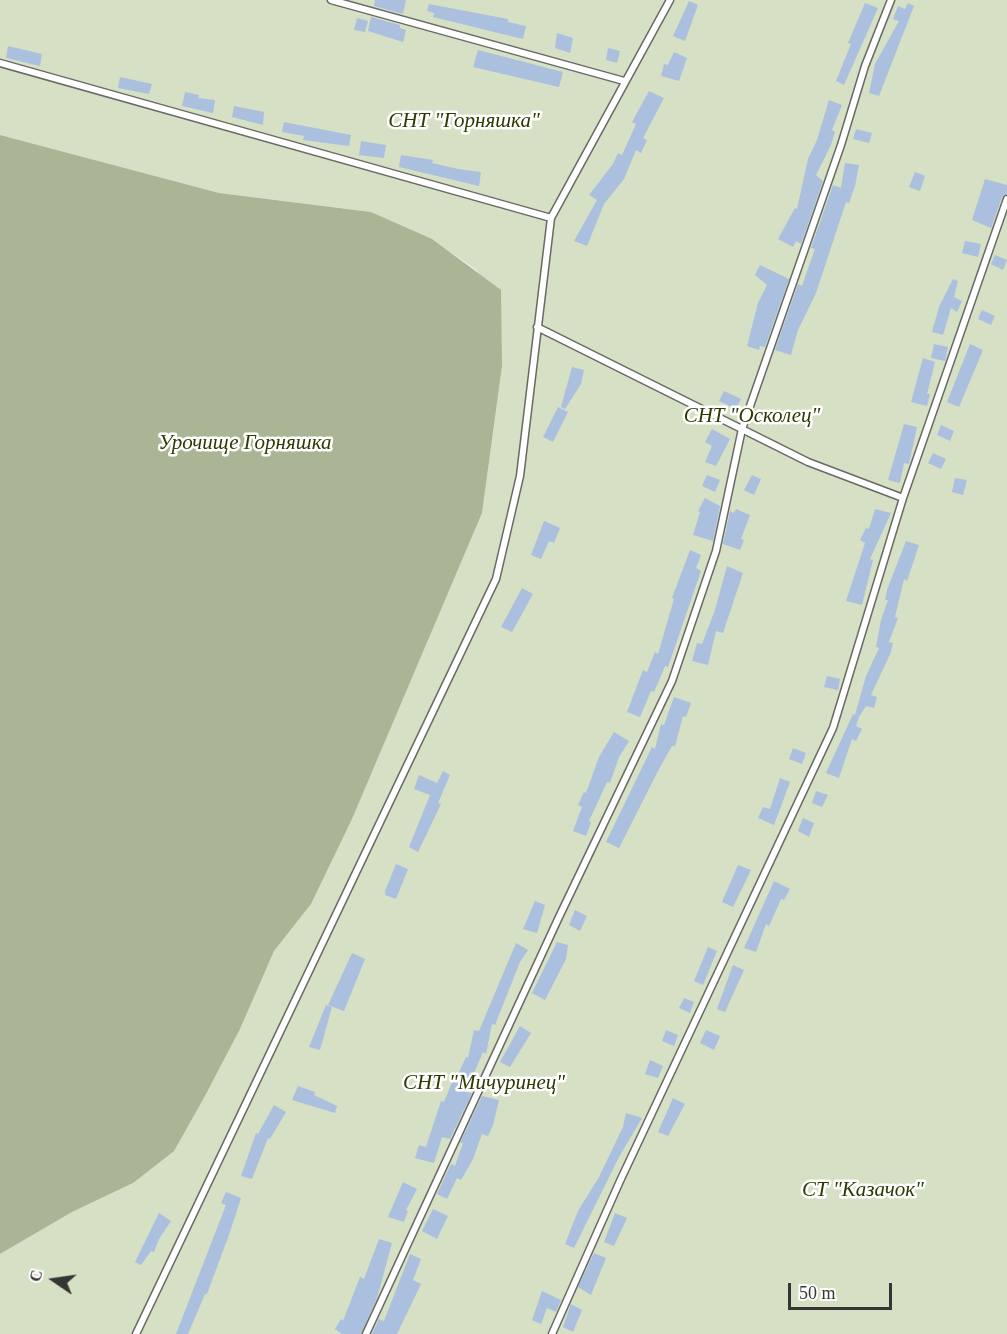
<!DOCTYPE html>
<meta charset="utf-8">
<style>
body{margin:0}
#map{position:relative;width:1007px;height:1334px;overflow:hidden;background:#e8eae5;font-family:Georgia,serif}
canvas{display:block}
.north{position:absolute;left:24px;top:1250px;width:60px;height:60px;-webkit-text-stroke:4px #fff;paint-order:stroke;rotate:283deg;font-size:16px;font-weight:700;line-height:24px;text-align:center;color:#353534}
.north::after{content:'';display:block;margin:auto;width:21px;height:27px;background:#353534;clip-path:polygon(50% 0,100% 100%,50% 72%,0 100%)}
.scale{position:absolute;left:788px;top:1283px;width:104px;height:27px;box-sizing:border-box;border:3px solid #353534;border-top:0;padding-left:8px;font-size:18px;line-height:21px;white-space:nowrap;color:#353534;-webkit-text-stroke:4px #fff;paint-order:stroke}
</style>
<div id="map">
<canvas width="1007" height="1334"></canvas>
<div class="north">С</div>
<div class="scale">50 m</div>
</div>
<script>
const g = document.querySelector('canvas').getContext('2d');
g.lineJoin = 'round';
function paint(path, color) { g.fillStyle = color; g.fill(path, 'evenodd'); }
const toPath = rows => new Path2D(rows.map(r => 'M' + r).join(''));
function strokePath(path, color, width, dash) { g.strokeStyle = color; g.lineWidth = width; g.lineCap = dash ? 'butt' : 'round'; g.setLineDash(dash || []); g.stroke(path); }
function label(font, color, halo, rows, align = 'center') {
  g.font = font + ' Georgia,serif'; g.lineWidth = 5; g.setLineDash([]); g.textBaseline = 'middle'; g.strokeStyle = halo; g.fillStyle = color; for (const [text, x, y, turn = 0] of rows) {
    g.save(); g.translate(x, y); g.rotate((+turn || 0) * Math.PI / 180); g.textAlign = isNaN(turn) ? turn : align; if (halo) g.strokeText(text, 0, 0); g.fillText(text, 0, 0); g.restore();
  }
}
const green = toPath([
 [0,0,1007,0,1007,1334,0,1334,0,1254,72,1212,133,1183,206,1094,240,1029,274,951,311,904,352,819,482,513,502,366,477,270,431,239,371,212,219,193,0,135]
]);
const forest = toPath([
 [0,135,219,193,371,212,432,239,501,290,502,366,482,513,352,819,311,904,274,951,240,1029,206,1094,174,1151,133,1183,72,1212,0,1254]
]);
const building = toPath([
 [375,0,406,0,403,14,374,6],
 [689,1,698,5,685,41,673,36],
 [865,3,878,8,844,85,836,81,851,44,848,43],
 [908,3,914,6,879,96,869,93,875,64,899,21,893,19,898,6,905,9],
 [429,4,508,19,508,22,526,26,523,39,433,17,434,13,427,11],
 [371,17,400,25,400,28,406,30,403,42,368,31],
 [357,18,368,21,365,32,354,30],
 [557,33,573,38,570,53,555,48],
 [8,46,42,54,40,66,6,58],
 [608,48,620,51,617,63,606,60],
 [478,50,563,72,559,87,473,67],
 [674,52,687,58,679,81,661,76,664,64,668,65],
 [120,77,152,84,149,94,118,88],
 [649,91,664,98,643,138,647,140,641,153,636,150,624,179,604,204,587,246,574,241,597,200,589,195,613,164,618,153,622,155,636,124,632,122],
 [185,92,199,95,198,98,215,100,213,113,182,106],
 [829,100,842,105,832,130,835,132,831,145,816,175,823,181,801,244,796,241,793,247,778,239,795,208,797,209,808,159,817,140],
 [234,106,264,112,263,125,232,117],
 [284,122,351,135,349,146,303,140,304,136,282,132],
 [856,129,872,133,869,143,853,139],
 [361,141,386,145,384,158,359,155],
 [401,155,433,160,432,163,458,169,481,172,479,186,399,167],
 [845,163,859,165,855,186,849,203,846,202,816,293,798,330,791,355,775,350,798,284,802,286,815,249,811,248,833,185,841,188],
 [915,172,925,176,920,191,909,187],
 [985,179,1007,185,1007,194,1002,197,991,228,972,220],
 [965,241,981,244,978,257,962,253],
 [995,255,1007,260,1003,270,991,264],
 [760,265,789,279,765,347,760,346,759,350,747,346,758,303,767,285,755,275],
 [953,279,958,281,954,297,962,301,957,312,951,308,943,335,932,332,939,307],
 [982,310,995,316,991,325,978,319],
 [934,344,948,347,945,361,931,358],
 [970,344,983,350,959,407,947,402],
 [923,358,935,362,927,394,930,394,927,406,911,402],
 [572,367,584,370,581,384,565,409,561,407],
 [724,391,741,399,736,409,719,401],
 [558,407,568,412,553,442,543,437],
 [904,424,917,427,909,464,904,463,900,483,888,480],
 [941,425,954,431,950,441,937,435],
 [712,429,730,439,716,466,705,462,712,446,705,442],
 [933,453,946,459,941,469,928,463],
 [707,475,720,480,715,492,702,486],
 [752,475,761,479,754,495,744,490],
 [955,478,967,480,963,495,952,492],
 [705,498,720,506,713,541,693,535,700,512,698,511],
 [736,509,750,515,741,539,744,540,740,550,723,544,730,511,734,513],
 [875,509,891,513,870,559,873,560,862,605,846,601,865,543,860,540,866,528,869,529],
 [544,521,560,528,554,543,549,541,541,559,531,555],
 [906,541,919,545,907,581,904,579,895,617,898,618,889,642,893,643,891,652,871,695,877,697,874,708,866,706,859,717,856,726,862,729,856,741,852,739,839,778,826,773,853,714,855,715,866,676,879,648,876,647,881,620,888,600,885,600,887,590],
 [690,550,701,555,696,568,701,571,668,667,665,666,654,692,651,691,640,717,627,712,643,670,647,672,655,652,658,654,674,599,672,598],
 [727,566,743,573,723,633,716,631,708,665,692,661,697,643,702,644,715,610],
 [522,588,533,594,512,632,501,627],
 [827,676,840,679,838,690,824,687],
 [674,697,691,703,686,717,683,716,675,746,672,746,659,769,619,848,606,842,652,747,655,749,661,724,664,725],
 [614,732,629,741,619,757,610,783,607,782,589,821,591,822,586,836,573,831,582,807,578,805,584,792,586,793,599,757],
 [793,748,806,753,802,764,789,759],
 [443,771,450,775,438,803,441,804,418,852,409,847,430,795,414,789,419,775,437,783],
 [780,778,790,782,774,825,758,818,763,807,770,809],
 [816,791,828,795,822,807,812,803],
 [803,818,814,823,809,837,798,831],
 [396,864,408,869,396,899,385,895,385,891],
 [738,865,751,870,733,907,722,902],
 [774,881,790,889,784,900,781,899,769,926,766,924,756,952,744,948],
 [535,901,545,905,537,933,523,929],
 [575,910,587,916,580,931,569,925],
 [557,942,568,945,566,959,545,1000,532,993],
 [516,943,528,950,520,962,495,1025,492,1024,486,1054,483,1052,466,1092,472,1093,450,1139,442,1137,434,1163,415,1158,419,1145,426,1147,441,1101,444,1102,453,1080,455,1081,466,1057,468,1058,474,1030,479,1031],
 [708,947,717,951,703,985,694,981],
 [352,953,365,959,344,1011,328,1005],
 [733,965,744,970,725,1012,717,1009],
 [684,998,694,1002,690,1013,679,1008],
 [326,1005,332,1007,320,1050,309,1047],
 [520,1026,531,1033,510,1067,500,1062],
 [666,1030,678,1035,674,1046,662,1041],
 [706,1030,720,1036,714,1050,700,1043],
 [650,1060,663,1066,658,1078,645,1074],
 [298,1086,315,1092,314,1095,337,1106,335,1113,292,1100],
 [482,1096,499,1100,493,1125,488,1136,482,1134,473,1159,461,1180,457,1178,447,1199,437,1194,451,1164,455,1166,463,1143,460,1143],
 [673,1098,685,1104,668,1136,658,1132],
 [274,1105,286,1112,270,1139,268,1138,252,1179,241,1176,256,1133,258,1134],
 [626,1113,642,1118,619,1157,574,1248,565,1244,578,1211,599,1177,623,1127],
 [403,1182,417,1189,406,1210,408,1211,404,1222,388,1217],
 [226,1192,241,1198,230,1232,207,1294,205,1294,188,1334,176,1334,226,1205,221,1203],
 [433,1209,448,1216,437,1239,422,1231],
 [159,1213,171,1221,159,1239,154,1252,151,1251,141,1265,135,1262],
 [615,1213,627,1218,614,1246,604,1242],
 [379,1239,392,1243,377,1298,361,1334,342,1334,335,1329,341,1319,343,1321,360,1277,364,1279],
 [594,1253,606,1258,591,1295,578,1287],
 [410,1254,421,1259,413,1280,421,1284,397,1334,372,1334,379,1319,384,1321],
 [542,1291,561,1300,556,1312,547,1308,541,1324,532,1320],
 [571,1304,582,1310,573,1332,563,1327]
]);
const service = toPath([
 [331,0,624,81],
 [0,63,551,218],
 [537,327,808,462,903,498],
 [136,1334,496,579,520,476,551,218,670,0],
 [366,1334,559,917,672,681,716,551,742,429,841,145,865,66,891,0],
 [552,1334,620,1181,833,728,903,498,1007,199]
]);
const parkNames = [
 ["СНТ \"Горняшка\"",464,121],
 ["СНТ \"Осколец\"",752,416],
 ["Урочище Горняшка",245,443],
 ["СНТ \"Мичуринец\"",484,1083],
 ["СТ \"Казачок\"",863,1190]
];
paint(green, '#d5e0c4');
paint(forest, '#a9b594');
paint(building, '#aac0de');
strokePath(service, '#686a66', 9);
strokePath(service, '#fff', 6);
label('italic 21px', '#2c3a02', '#fff', parkNames);
</script>
